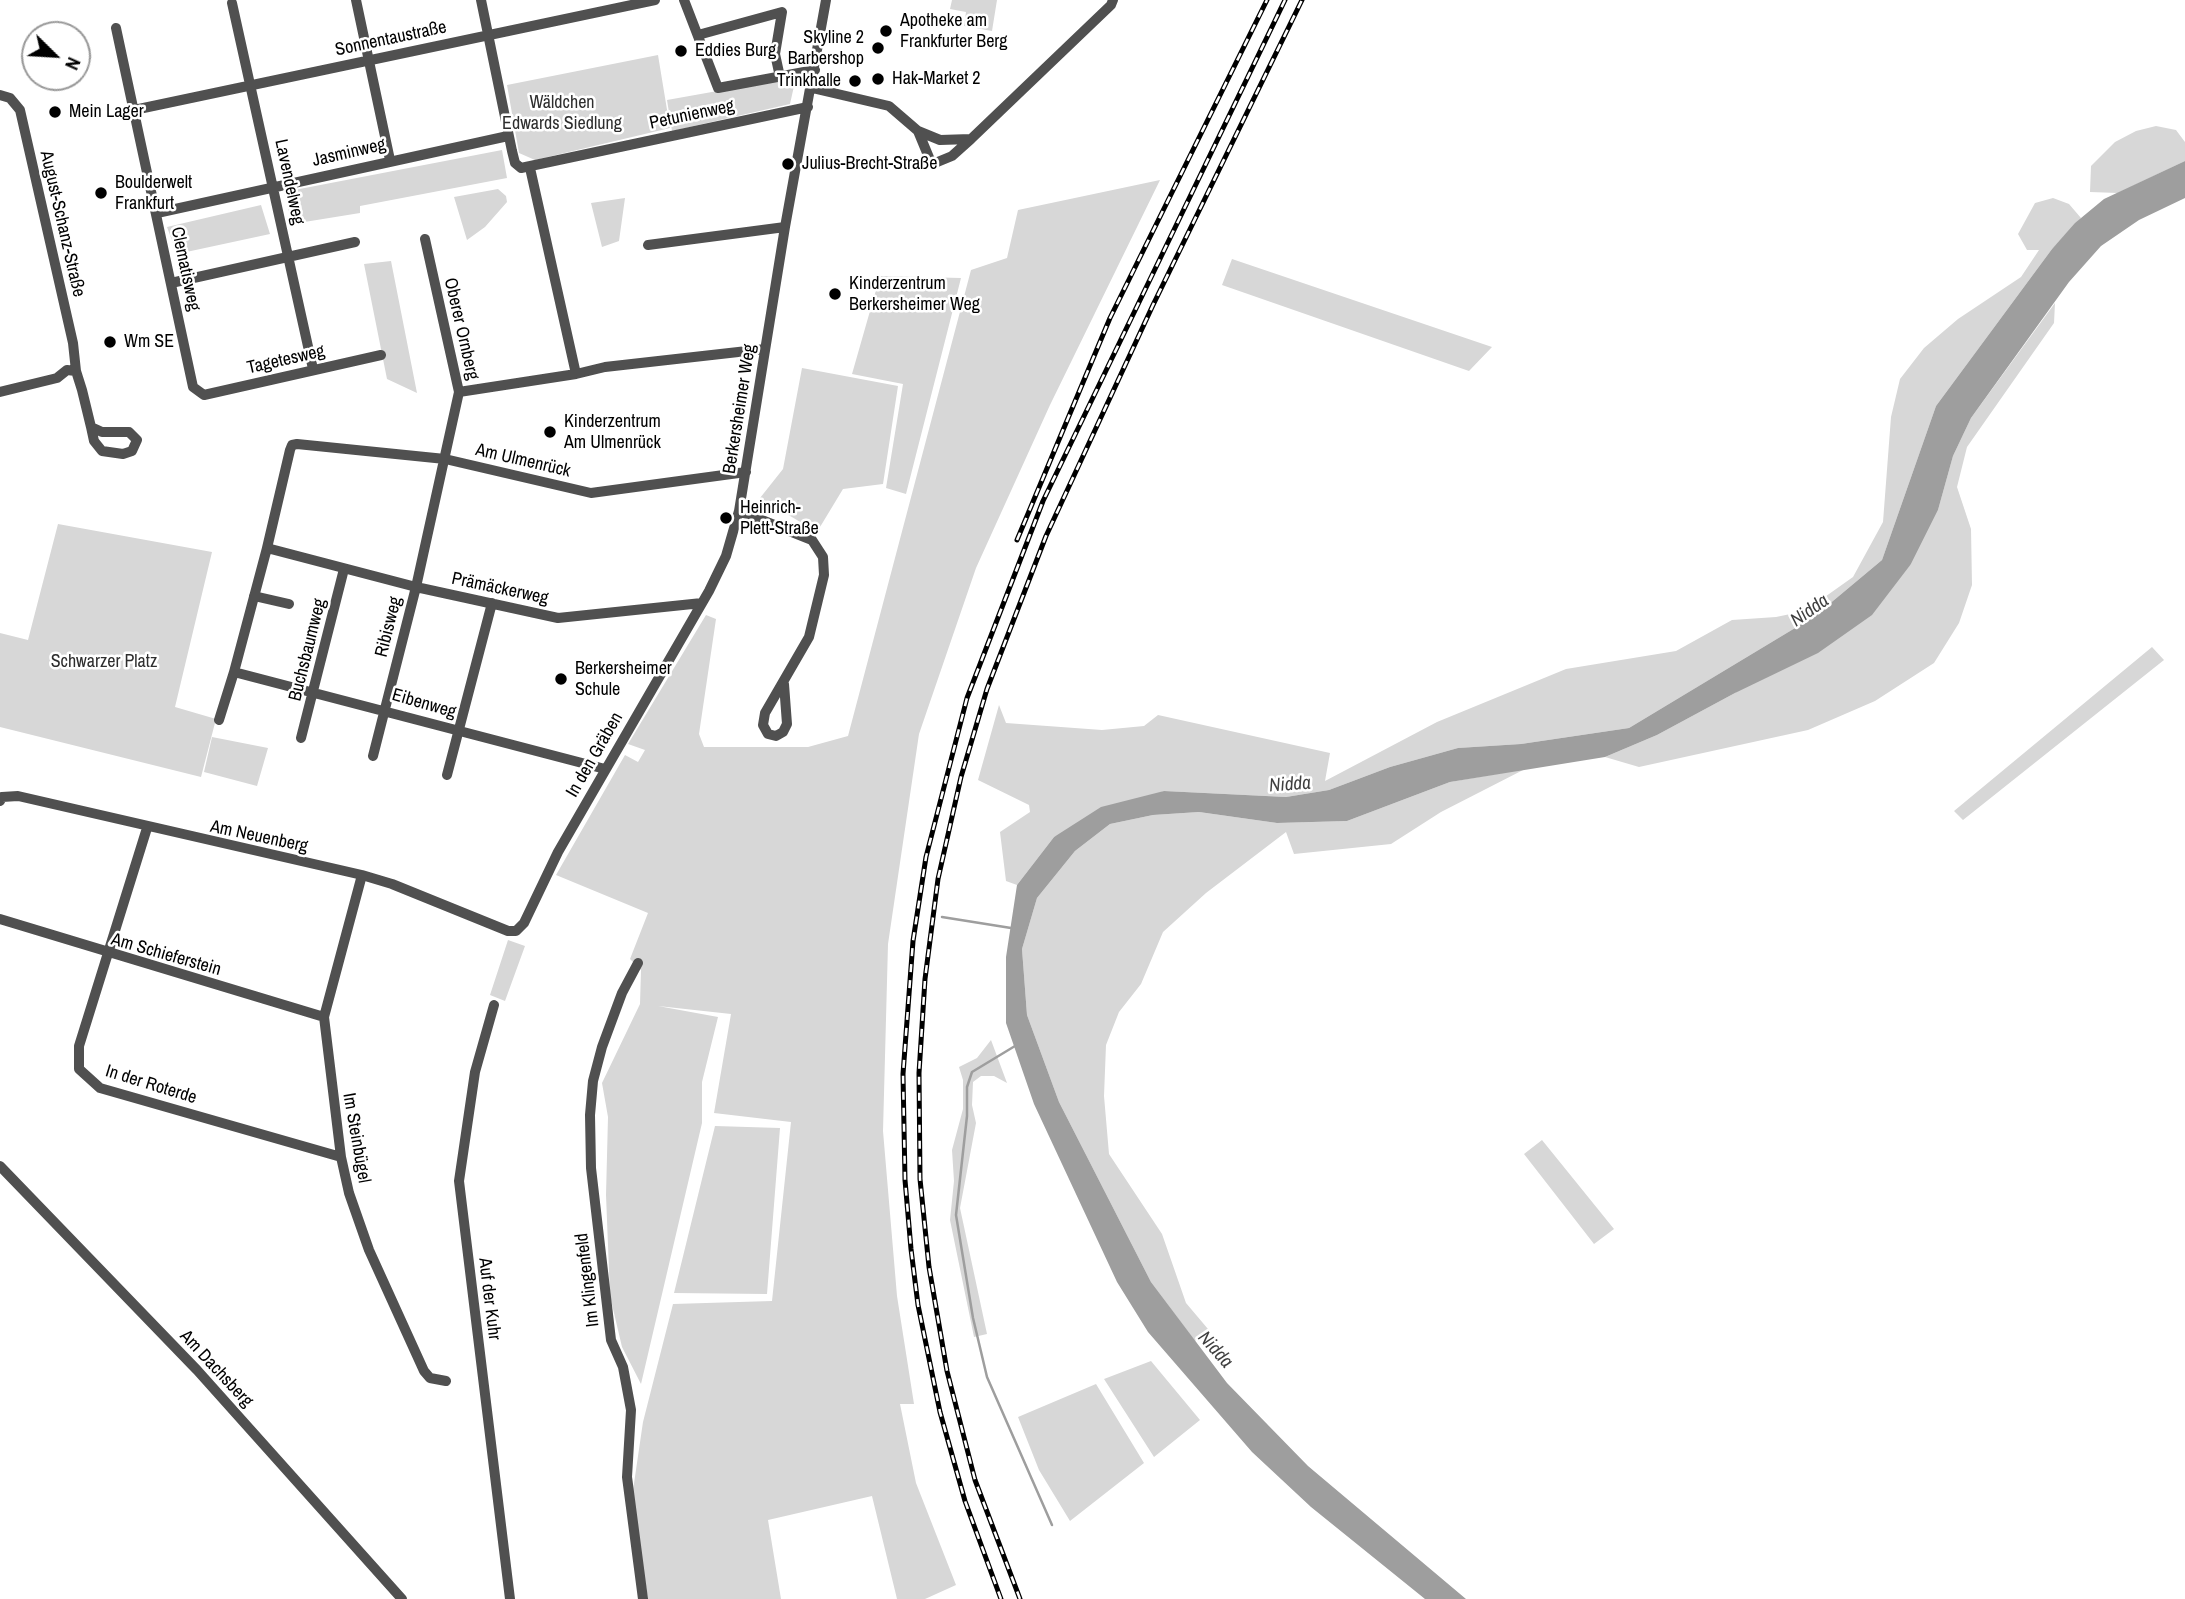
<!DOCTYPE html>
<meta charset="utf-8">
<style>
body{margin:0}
#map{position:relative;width:2185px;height:1599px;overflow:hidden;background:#fff;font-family:"Archivo Narrow",sans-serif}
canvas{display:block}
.north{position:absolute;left:21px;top:21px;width:70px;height:70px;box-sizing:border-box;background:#fff;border:2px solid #999;border-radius:50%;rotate:114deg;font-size:19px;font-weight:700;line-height:28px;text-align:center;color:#000}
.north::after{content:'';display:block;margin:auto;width:24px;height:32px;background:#000;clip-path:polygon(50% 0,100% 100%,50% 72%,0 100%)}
</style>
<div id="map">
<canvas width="2185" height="1599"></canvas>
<div class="north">N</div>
</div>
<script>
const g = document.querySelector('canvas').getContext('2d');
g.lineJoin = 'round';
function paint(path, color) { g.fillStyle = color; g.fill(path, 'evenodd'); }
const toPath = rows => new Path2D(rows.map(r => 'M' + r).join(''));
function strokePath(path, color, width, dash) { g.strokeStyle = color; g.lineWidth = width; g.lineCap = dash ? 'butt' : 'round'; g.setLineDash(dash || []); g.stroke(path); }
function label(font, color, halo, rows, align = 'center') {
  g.font = font + ' "Archivo Narrow",sans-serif'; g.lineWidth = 5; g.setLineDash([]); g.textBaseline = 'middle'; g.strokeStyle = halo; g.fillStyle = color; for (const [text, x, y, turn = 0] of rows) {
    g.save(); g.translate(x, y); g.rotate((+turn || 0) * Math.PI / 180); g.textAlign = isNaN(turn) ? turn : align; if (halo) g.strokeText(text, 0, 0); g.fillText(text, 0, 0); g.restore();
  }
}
const green = toPath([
 [952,0,997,0,992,31,964,26,966,12,950,9],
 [658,55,670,128,535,160,519,153,507,85],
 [796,77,790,104,672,131,667,100],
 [2156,126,2176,130,2185,142,2185,161,2118,193,2090,192,2091,166,2115,142,2136,131],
 [502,150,507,178,360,206,360,213,292,224,284,192],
 [1160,180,1050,405,976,568,919,734,888,944,883,1131,897,1296,914,1404,900,1404,916,1483,956,1585,925,1599,897,1599,872,1496,768,1520,781,1599,648,1599,632,1497,643,1422,673,1304,772,1301,791,1122,714,1113,731,1014,658,1006,718,1017,702,1082,702,1123,641,1384,622,1347,610,1296,606,1195,608,1117,602,1083,640,1004,641,970,630,959,648,913,556,875,625,755,638,762,645,750,628,744,706,615,716,619,699,734,704,747,808,747,848,736,971,270,1007,258,1018,210],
 [498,189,506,196,507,202,485,227,467,240,454,197],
 [625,198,619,241,602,247,591,203],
 [2053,198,2069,204,2081,218,2052,249,1936,406,1882,560,1815,616,1629,728,1521,744,1458,748,1390,767,1329,790,1286,797,1164,791,1054,837,1017,885,1006,881,1000,832,1030,812,1029,805,978,780,999,705,1006,723,1102,730,1144,726,1158,715,1330,753,1325,781,1437,722,1566,669,1676,651,1732,620,1776,617,1805,611,1853,577,1883,522,1891,417,1900,379,1924,348,1958,319,2021,277,2039,250,2027,250,2018,234,2035,203],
 [261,205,270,234,177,254,167,227],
 [1232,259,1492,347,1469,371,1222,285],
 [391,261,417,393,387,379,364,264],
 [880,276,961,278,906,494,886,488,903,384,852,374],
 [2055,303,2054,323,1967,447,1957,487,1971,529,1972,585,1959,623,1934,663,1875,701,1808,730,1639,767,1605,757,1657,735,1735,693,1911,564,1938,510,1953,456,1971,418],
 [802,368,898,386,883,484,843,489,817,532,760,498,783,469],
 [58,524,212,552,175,707,216,719,201,777,0,727,0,633,28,640],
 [2152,647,2164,660,1963,820,1954,811],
 [212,737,268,748,257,786,204,772],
 [1525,769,1441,812,1391,844,1294,854,1286,832,1206,893,1163,932,1141,984,1119,1012,1106,1045,1104,1096,1109,1154,1162,1234,1186,1303,1208,1329,1195,1341,1151,1282,1059,1102,1027,1015,1022,949,1037,898,1075,851,1110,824,1153,815,1199,812,1277,823,1347,821,1450,782],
 [508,940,525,946,505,1001,490,995],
 [991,1040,1007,1083,994,1076,981,1076,973,1082,972,1105,976,1123,960,1208,987,1334,974,1337,950,1220,954,1181,952,1150,963,1109,963,1080,959,1067,977,1058],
 [715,1126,780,1128,767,1294,674,1293],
 [1542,1140,1614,1229,1594,1244,1524,1154],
 [1151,1361,1200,1420,1154,1457,1104,1379],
 [1096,1384,1144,1463,1070,1521,1039,1470,1018,1417]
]);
const water = toPath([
 [2185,161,2185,198,2139,220,2101,246,2069,282,1971,418,1953,456,1938,510,1911,564,1872,615,1818,653,1735,693,1657,735,1605,757,1450,782,1347,821,1277,823,1199,812,1153,815,1110,824,1075,851,1037,898,1022,949,1027,1015,1059,1102,1151,1282,1227,1383,1308,1466,1466,1599,1425,1599,1311,1507,1252,1452,1148,1332,1117,1282,1034,1104,1006,1023,1006,957,1017,885,1054,837,1101,807,1164,791,1286,797,1329,790,1390,767,1458,748,1521,744,1629,728,1815,616,1882,560,1936,406,2052,249,2075,223,2104,199]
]);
const stream = toPath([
 [942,917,1011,928],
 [1015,1046,972,1072,967,1087,967,1116,956,1215,973,1318,987,1377,1052,1525]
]);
const minor = toPath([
 [356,0,390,160],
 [481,0,512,151,515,163,521,168,808,107],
 [684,0,718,88,815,70],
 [232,3,313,369],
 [116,28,193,387,204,395,381,355],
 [698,35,782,12,775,54,780,77],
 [812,88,889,106,918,131,930,160,935,163,952,156,971,139],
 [0,95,10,98,20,110,73,343,76,371,67,370,57,378,0,392],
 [134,110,655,0],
 [918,131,940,140,971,139,1111,5,1113,0],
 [530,168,576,374,605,367,765,349],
 [157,213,508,136],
 [425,239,459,392,576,374],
 [648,245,785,227],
 [171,283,355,242],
 [76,371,82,390,91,427,94,441,102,451,123,454,132,451,137,440,129,432,102,432,91,427],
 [739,511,812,540,823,557,824,575,809,637,765,713,763,725,768,734,776,736,783,732,787,724,784,684],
 [267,548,234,672,605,769],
 [254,596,289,604],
 [702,603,558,618,416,587,267,548,290,450,292,445,297,444,445,459,591,493,746,472],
 [219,720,234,672],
 [301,738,344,569],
 [373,756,416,587,459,392],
 [447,775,492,603],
 [0,801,2,797,18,796,362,875,392,884,508,931,516,931,524,923,558,852,709,591,726,556,739,511,785,227,826,0],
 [147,828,79,1046,79,1069,100,1088,341,1157],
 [362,875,324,1017,341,1157,349,1193,369,1250,424,1371,430,1378,446,1381],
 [0,919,324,1017],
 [638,963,622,993,602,1047,593,1081,590,1115,591,1168,611,1340,623,1367,631,1410,627,1477,643,1599],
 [494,1005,475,1072,459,1181,510,1599],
 [0,1166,197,1370,402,1599]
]);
const rail = toPath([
 [1017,540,1110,318,1267,0],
 [1001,1599,965,1501,940,1412,918,1305,911,1249,905,1180,903,1074,913,941,926,857,967,698,1043,501,1285,0],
 [1020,1599,975,1480,947,1371,929,1267,920,1179,919,1073,925,979,938,879,961,777,987,689,1046,536,1153,305,1302,0]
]);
const markers = [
 [886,31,7,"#000"],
 [878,48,7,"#000"],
 [681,51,7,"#000"],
 [878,79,7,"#000"],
 [855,81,7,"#000"],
 [55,112,7,"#000"],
 [788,164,7,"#000"],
 [101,193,7,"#000"],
 [835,294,7,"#000"],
 [110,342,7,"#000"],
 [550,432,7,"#000"],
 [726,518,7,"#000"],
 [561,679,7,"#000"]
];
const poiNames = [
 ["Apotheke am",900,21],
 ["Frankfurter Berg",900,42],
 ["Skyline 2",864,38,"right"],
 ["Barbershop",864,59,"right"],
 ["Eddies Burg",695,51],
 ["Hak-Market 2",892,79],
 ["Trinkhalle",841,81,"right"],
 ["Mein Lager",69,112],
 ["Julius-Brecht-Straße",802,164],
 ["Boulderwelt",115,183],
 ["Frankfurt",115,204],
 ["Kinderzentrum",849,284],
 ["Berkersheimer Weg",849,305],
 ["Wm SE",124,342],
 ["Kinderzentrum",564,422],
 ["Am Ulmenrück",564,443],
 ["Heinrich-",740,508],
 ["Plett-Straße",740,529],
 ["Berkersheimer",575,669],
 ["Schule",575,690]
];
const streetNames = [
 ["Sonnentaustraße",391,39,-12],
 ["Petunienweg",692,115,-12],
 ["Jasminweg",349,153,-13],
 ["Lavendelweg",289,182,78],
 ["August-Schanz-Straße",62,224,77],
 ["Clematisweg",185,269,78],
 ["Oberer Ornberg",461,329,77],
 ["Tagetesweg",286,360,-13],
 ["Berkersheimer Weg",740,409,-81],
 ["Am Ulmenrück",523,461,13],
 ["Prämäckerweg",500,589,12],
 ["Ribisweg",389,627,-76],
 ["Buchsbaumweg",308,650,-76],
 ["Eibenweg",424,704,16],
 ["In den Gräben",595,755,-60],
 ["Am Neuenberg",259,837,12],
 ["Am Schieferstein",166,955,16],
 ["In der Roterde",151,1085,17],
 ["Im Steinbügel",356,1138,80],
 ["Im Klingenfeld",588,1280,-97],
 ["Auf der Kuhr",489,1299,83],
 ["Am Dachsberg",216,1369,47]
];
const parkNames = [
 ["Wäldchen",562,103],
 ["Edwards Siedlung",562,124],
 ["Schwarzer Platz",104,662]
];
const waterNames = [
 ["Nidda",1810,611,-35],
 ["Nidda",1290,785,-4],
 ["Nidda",1215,1350,48]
];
paint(green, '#d7d7d7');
paint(water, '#9e9e9e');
strokePath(stream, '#9e9e9e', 2.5);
strokePath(minor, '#505050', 10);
strokePath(rail, '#000', 5);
strokePath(rail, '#fff', 2.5, [8]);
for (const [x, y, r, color] of markers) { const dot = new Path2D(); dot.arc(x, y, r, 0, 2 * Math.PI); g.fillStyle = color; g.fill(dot); strokePath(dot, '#fff', 2.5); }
label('18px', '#000', '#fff', poiNames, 'left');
label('18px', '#000', '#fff', streetNames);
label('18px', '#2e2e2e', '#fff', parkNames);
label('italic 19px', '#3f3f3f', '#fff', waterNames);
</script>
